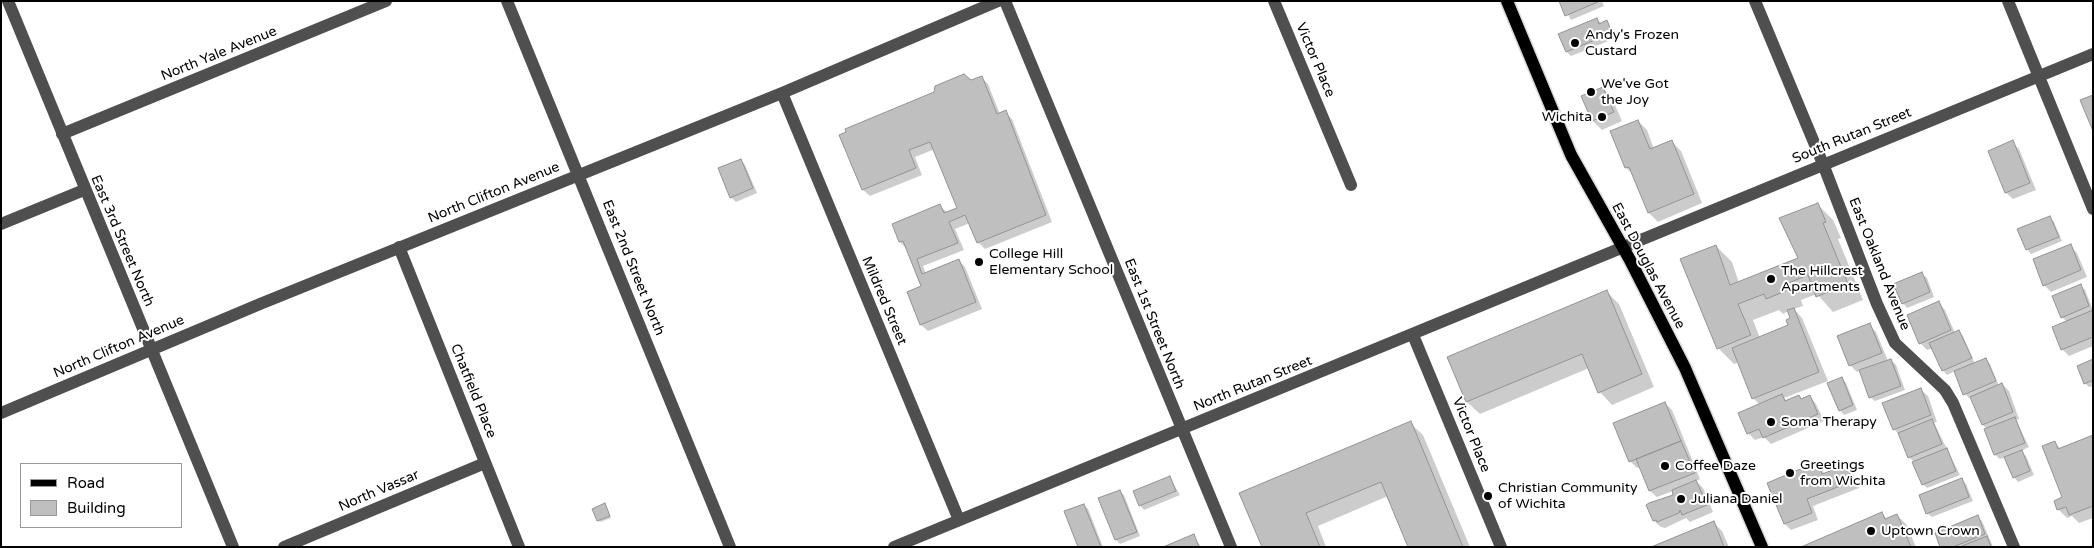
<!DOCTYPE html>
<style>
body{margin:0}
#map{position:relative;width:2094px;height:548px;overflow:hidden;background:#fff;font-family:"Varela Round",sans-serif}
canvas{display:block}
.frame{position:absolute;inset:0;border:2px solid #000;pointer-events:none}
.legend{position:absolute;left:20px;top:463px;width:162px;height:65px;box-sizing:border-box;background:#fff;border:1px solid #999;margin:0;padding:6px 9px;list-style:none;font-size:15px;color:#000}
.legend li{display:flex;align-items:center;gap:10px;height:25px}
.legend b{width:25px;border:1px solid #999}
</style>
<div id="map">
<canvas width="2094" height="548"></canvas>
<div class="frame"></div>
<ul class="legend">
<li><b style="height:6px;background:#000"></b>Road</li>
<li><b style="height:14px;background:#bfbfbf"></b>Building</li>
</ul>
</div>
<script>
const g = document.querySelector('canvas').getContext('2d');
g.lineJoin = 'round';
function paint(path, color) { g.fillStyle = color; g.fill(path, 'evenodd'); }
const toPath = rows => new Path2D(rows.map(r => 'M' + r).join(''));
function strokePath(path, color, width, dash) { g.strokeStyle = color; g.lineWidth = width; g.lineCap = dash ? 'butt' : 'round'; g.setLineDash(dash || []); g.stroke(path); }
function label(font, color, halo, rows, align = 'center') {
  g.font = font + ' "Varela Round",sans-serif'; g.lineWidth = 4; g.setLineDash([]); g.textBaseline = 'middle'; g.strokeStyle = halo; g.fillStyle = color; for (const [text, x, y, turn = 0] of rows) {
    g.save(); g.translate(x, y); g.rotate((+turn || 0) * Math.PI / 180); g.textAlign = isNaN(turn) ? turn : align; if (halo) g.strokeText(text, 0, 0); g.fillText(text, 0, 0); g.restore();
  }
}
const shadow = toPath([
 [1561,1,1602,1,1604,6,1571,20],
 [1597,19,1602,24,1607,22,1616,38,1571,56,1567,52],
 [981,77,988,84,1000,114,1005,112,1012,119,1052,222,985,249,978,242,970,223,955,229,964,250,923,266,926,274,958,260,965,267,982,309,928,331,921,325,909,293,923,287,907,249,900,242,940,206,947,212,959,209,935,149,915,157,922,175,870,196,863,190,971,82],
 [1603,89,1612,98,1622,121,1602,130,1593,121],
 [1638,121,1647,130,1654,149,1672,142,1681,151,1702,203,1658,222,1649,213,1634,175,1626,168],
 [2012,142,2019,149,2036,190,2013,199,2006,193],
 [741,160,745,165,757,193,736,202,731,197],
 [1817,204,1833,220,1841,238,1838,239,1863,300,1833,312,1817,294,1801,300,1803,306,1794,309,1802,318,1828,381,1784,398,1787,401,1799,396,1802,400,1810,397,1816,404,1824,421,1771,444,1764,437,1755,440,1748,433,1760,405,1753,398,1739,362,1734,364,1718,348,1716,246,1732,262,1739,283,1800,258],
 [1779,310,1783,314,1788,311,1791,319,1789,326,1760,338,1753,320],
 [2050,217,2054,222,2062,241,2031,254,2027,249],
 [2070,246,2077,253,2087,277,2051,292,2044,285],
 [1922,274,1927,278,1934,297,1907,308,1903,303],
 [2080,286,2085,290,2093,310,2093,346,2069,356,2062,349,2067,322,2062,317],
 [1607,292,1619,304,1654,387,1612,405,1600,392,1589,368,1480,414,1467,402,1449,358],
 [1939,303,1945,310,1955,333,1959,332,1963,336,1975,364,1986,359,1990,364,1999,386,2002,384,2009,391,2019,419,2016,420,2029,447,2021,451,2026,456,2034,475,2018,482,2014,477,2006,457,2000,459,1995,455,1985,430,1987,429,1983,425,1972,397,1969,398,1965,394,1955,371,1947,375,1943,370,1933,348,1927,350,1920,343],
 [1869,325,1876,332,1888,361,1891,360,1896,365,1905,390,1875,401,1870,397,1861,370,1857,372,1850,365],
 [2093,360,2093,386,2089,387,2085,383],
 [1842,378,1846,383,1857,410,1844,415,1840,410],
 [1921,390,1928,396,1937,422,1934,423,1960,475,1927,488,1923,484,1914,462,1909,457,1900,436,1894,429],
 [1665,403,1672,410,1700,479,1696,481,1703,488,1713,512,1690,522,1686,518,1665,528,1661,527,1654,521,1675,495,1673,491,1657,497,1650,491,1640,467,1637,468,1630,461],
 [1410,423,1423,435,1470,547,1409,547,1388,496,1318,526,1326,547,1263,547],
 [2093,437,2093,518,2079,523,2072,516,2067,518,2058,509,2064,498,2055,443,2061,449],
 [1817,464,1825,474,1846,466,1853,473,1859,488,1813,506,1818,520,1791,530,1785,524],
 [1170,478,1180,495,1144,510,1140,505],
 [1961,479,1966,484,1973,501,1932,517,1927,513],
 [1119,491,1124,495,1140,536,1120,544,1116,540,1099,499],
 [1083,505,1088,509,1103,547,1079,547],
 [606,507,611,518,600,522,598,520],
 [1882,514,1887,519,1897,515,1906,524,1916,547,1804,547],
 [1977,517,1982,521,1993,547,1942,547],
 [1713,522,1722,531,1729,547,1655,547],
 [1194,536,1201,547,1166,547]
]);
const building = toPath([
 [1559,1,1600,1,1565,16,1559,1],
 [1597,18,1599,24,1607,20,1612,33,1566,52,1558,34,1597,18],
 [964,74,971,80,982,76,997,114,1006,110,1046,215,977,243,965,215,949,222,958,243,917,259,922,274,959,259,976,302,920,325,907,292,921,286,903,241,899,242,892,224,940,204,944,213,957,208,930,142,909,150,916,168,862,190,839,135,846,132,845,129,934,92,935,86,964,74],
 [1603,87,1614,112,1592,121,1581,96,1603,87],
 [2093,95,2093,131,2080,100,2093,95],
 [1638,120,1650,149,1672,140,1694,194,1648,213,1629,167,1625,168,1610,131,1638,120],
 [2013,140,2030,183,2005,193,1988,151,2013,140],
 [741,159,753,188,730,198,718,168,741,159],
 [1818,203,1826,222,1823,223,1848,284,1816,297,1808,275,1786,284,1788,290,1766,299,1764,294,1738,304,1751,335,1717,349,1680,259,1716,245,1730,285,1798,258,1779,218,1818,203],
 [2050,216,2059,237,2026,250,2017,229,2050,216],
 [2071,244,2081,270,2043,286,2033,259,2071,244],
 [1922,272,1930,292,1902,304,1893,284,1922,272],
 [2081,284,2089,306,2061,318,2052,296,2081,284],
 [1607,290,1642,374,1598,393,1582,354,1466,402,1447,357,1607,290],
 [1939,301,1951,330,1919,344,1907,315,1939,301],
 [1794,308,1819,372,1752,399,1732,348,1788,325,1786,320,1790,318,1787,310,1794,308],
 [2093,310,2093,337,2061,350,2052,327,2093,310],
 [1870,323,1882,353,1849,366,1837,336,1870,323],
 [1959,330,1972,358,1942,371,1929,343,1959,330],
 [1986,358,1996,381,1963,395,1954,371,1986,358],
 [1891,359,1901,386,1869,398,1859,370,1891,359],
 [2093,359,2093,380,2084,384,2077,366,2093,359],
 [1842,377,1853,405,1839,411,1827,383,1842,377],
 [2002,383,2013,412,1982,425,1970,397,2002,383],
 [1921,388,1931,415,1893,430,1882,403,1921,388],
 [1782,394,1785,401,1799,395,1801,399,1810,395,1818,414,1763,438,1759,429,1747,434,1738,413,1782,394],
 [1665,402,1681,441,1629,462,1613,423,1665,402],
 [2015,417,2025,443,1994,455,1984,429,2015,417],
 [1932,419,1942,444,1908,458,1898,433,1932,419],
 [1411,421,1463,547,1408,547,1381,482,1306,513,1320,547,1262,547,1239,493,1411,421],
 [2093,435,2093,506,2069,515,2066,507,2057,510,2054,501,2062,497,2042,446,2055,441,2058,449,2093,435],
 [1681,441,1695,473,1649,491,1636,459,1681,441],
 [1947,448,1956,471,1922,485,1912,462,1947,448],
 [2022,450,2030,471,2013,478,2004,457,2022,450],
 [1817,462,1822,474,1846,465,1853,481,1807,499,1812,513,1784,524,1767,483,1817,462],
 [1170,476,1176,491,1139,506,1133,491,1170,476],
 [1962,478,1969,497,1926,514,1919,495,1962,478],
 [1696,480,1707,505,1682,515,1680,510,1679,513,1657,522,1656,520,1653,521,1646,505,1649,503,1673,495,1672,490,1696,480],
 [1120,490,1137,532,1115,540,1098,498,1120,490],
 [605,503,610,516,597,521,592,509,605,503],
 [1084,504,1101,547,1078,547,1064,511,1084,504],
 [1882,512,1885,519,1897,514,1911,547,1801,547,1882,512],
 [1978,515,1985,534,1953,547,1940,547,1935,533,1978,515],
 [1714,521,1724,547,1651,547,1714,521],
 [1194,534,1199,547,1163,547,1194,534],
 [1987,536,1991,547,1962,547,1962,546,1987,536]
]);
const minor = toPath([
 [8,1,233,547],
 [507,1,730,547],
 [1005,1,1231,547],
 [1274,1,1351,185],
 [1755,1,1823,164,1877,304,1895,343,1945,390,1953,403,2014,547],
 [2008,1,2093,209],
 [782,93,959,520],
 [62,134,386,1],
 [1,224,84,190],
 [399,247,519,547],
 [1413,335,1501,547],
 [1,413,260,304,782,93,998,1],
 [284,547,485,463],
 [894,547,2093,54]
]);
const major = toPath([
 [1507,1,1571,155,1630,260,1685,368,1762,547]
]);
const markers = [
 [1575,43,5,"#000"],
 [1591,92,5,"#000"],
 [1602,117,5,"#000"],
 [979,262,5,"#000"],
 [1771,279,5,"#000"],
 [1771,422,5,"#000"],
 [1665,466,5,"#000"],
 [1790,473,5,"#000"],
 [1488,496,5,"#000"],
 [1681,499,5,"#000"],
 [1871,531,5,"#000"]
];
const poiNames = [
 ["Andy's Frozen",1585,35],
 ["Custard",1585,51],
 ["We've Got",1601,84],
 ["the Joy",1601,100],
 ["Wichita",1592,117,"right"],
 ["College Hill",989,254],
 ["Elementary School",989,270],
 ["The Hillcrest",1781,271],
 ["Apartments",1781,287],
 ["Soma Therapy",1781,422],
 ["Greetings",1800,465],
 ["from Wichita",1800,481],
 ["Coffee Daze",1675,466],
 ["Christian Community",1498,488],
 ["of Wichita",1498,504],
 ["Juliana Daniel",1691,499],
 ["Uptown Crown",1881,531]
];
const streetNames = [
 ["North Yale Avenue",219,54,-22],
 ["Victor Place",1315,60,67],
 ["South Rutan Street",1852,136,-22],
 ["North Clifton Avenue",494,193,-22],
 ["East 3rd Street North",122,241,67],
 ["East Oakland Avenue",1879,264,68],
 ["East Douglas Avenue",1648,266,62],
 ["East 2nd Street North",633,268,68],
 ["Mildred Street",884,301,67],
 ["East 1st Street North",1154,324,68],
 ["North Clifton Avenue",119,347,-23],
 ["North Rutan Street",1253,384,-22],
 ["Chatfield Place",473,391,68],
 ["Victor Place",1471,435,68],
 ["North Vassar",379,491,-23]
];
paint(shadow, '#0003');
paint(building, '#bfbfbf');
strokePath(building, '#939393', 1);
strokePath(major, '#dbdbdb', 15);
strokePath(minor, '#4f4f4f', 12);
strokePath(major, '#000', 12);
for (const [x, y, r, color] of markers) { const dot = new Path2D(); dot.arc(x, y, r, 0, 2 * Math.PI); g.fillStyle = color; g.fill(dot); strokePath(dot, '#fff', 2); }
label('14px', '#000', '#fff', poiNames, 'left');
label('14px', '#000', '#fff', streetNames);
</script>
